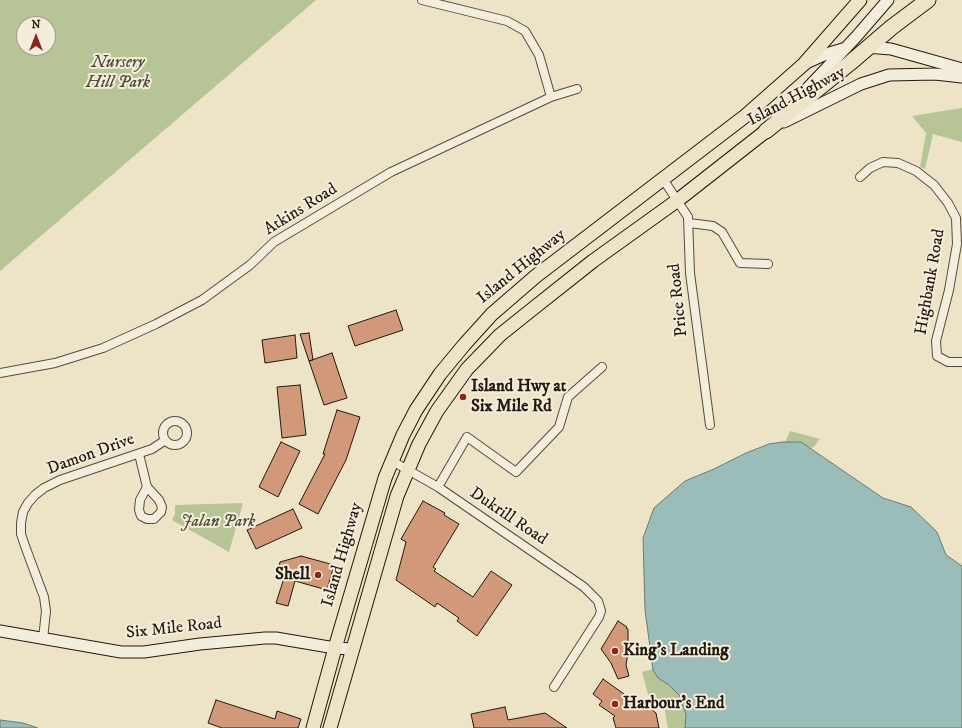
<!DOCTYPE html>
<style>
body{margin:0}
#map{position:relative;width:962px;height:728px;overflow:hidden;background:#ede3c7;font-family:"IM FELL DW Pica",serif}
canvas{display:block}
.north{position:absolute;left:16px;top:16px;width:40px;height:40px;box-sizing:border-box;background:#f3eddb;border:1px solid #a09889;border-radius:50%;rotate:0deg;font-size:11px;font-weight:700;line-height:16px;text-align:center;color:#23190e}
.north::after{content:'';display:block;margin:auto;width:14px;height:18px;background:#8f2418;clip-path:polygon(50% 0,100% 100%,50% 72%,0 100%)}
</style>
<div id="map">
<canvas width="962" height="728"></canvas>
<div class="north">N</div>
</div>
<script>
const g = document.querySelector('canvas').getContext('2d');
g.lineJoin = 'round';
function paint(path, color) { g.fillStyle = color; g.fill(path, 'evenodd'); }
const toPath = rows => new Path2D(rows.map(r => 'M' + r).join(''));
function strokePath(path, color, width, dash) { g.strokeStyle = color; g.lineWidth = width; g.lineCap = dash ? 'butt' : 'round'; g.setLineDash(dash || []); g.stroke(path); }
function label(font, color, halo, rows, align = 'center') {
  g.font = font + ' "IM FELL DW Pica",serif'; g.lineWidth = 4; g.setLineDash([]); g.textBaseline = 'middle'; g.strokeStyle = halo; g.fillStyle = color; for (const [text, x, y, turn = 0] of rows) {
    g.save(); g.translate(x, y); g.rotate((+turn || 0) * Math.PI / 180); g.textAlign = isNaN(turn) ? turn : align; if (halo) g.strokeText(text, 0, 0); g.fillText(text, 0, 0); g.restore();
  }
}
const green = toPath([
 [0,0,316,0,0,271],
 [24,24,48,24,48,48,24,48],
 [962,108,962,142,933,134,925,169,920,167,926,133,912,116],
 [790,431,820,439,813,448,785,442],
 [243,503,229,552,172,520,175,514,175,505],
 [653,669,658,678,669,685,679,694,686,714,685,728,668,728,664,707,650,701,642,672]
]);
const water = toPath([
 [783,442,801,442,883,498,911,507,937,532,946,555,962,566,962,728,685,728,686,714,679,695,669,685,658,678,653,670,645,610,643,538,654,508,685,481,714,469,746,453,769,444,783,442],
 [0,720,23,723,38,728,0,728,0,720]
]);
const building = toPath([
 [396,310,403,330,355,346,348,326,396,310],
 [309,333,313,360,309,361,300,334,309,333],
 [295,335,297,358,265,363,262,340,295,335],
 [332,353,347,398,324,405,309,361,332,353],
 [300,385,306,435,282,438,277,387,300,385],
 [337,410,360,417,346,460,318,514,299,504,325,454,323,454,337,410],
 [281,442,300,451,278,497,259,487,281,442],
 [423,501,445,513,444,515,459,524,433,567,436,569,434,571,473,597,491,571,512,585,477,636,457,621,459,618,437,603,435,607,396,580,406,542,401,539,423,501],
 [293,509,302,528,256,549,247,530,293,509],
 [301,556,334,565,327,590,295,581,288,606,276,603,284,578,276,576,280,562,301,556],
 [618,621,627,627,626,628,628,629,628,653,626,665,629,676,618,679,611,663,601,649,618,621],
 [603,679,631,699,632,707,640,705,647,710,651,709,656,713,659,728,616,728,613,718,615,716,599,705,602,701,593,694,603,679],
 [216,700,275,719,277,711,301,719,298,728,222,728,208,723,216,700],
 [505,707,508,720,545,713,567,728,474,728,471,714,505,707]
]);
const street = toPath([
 [422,0,507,21,525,31,539,55,551,97],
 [860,177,870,168,883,162,898,163,916,171,934,185,948,203,956,218,957,244,949,290,936,341,937,356,948,362,962,362],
 [663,179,688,217,690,273,710,425],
 [689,223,713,226,722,232,740,263,768,264],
 [0,373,55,363,103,348,156,324,202,300,250,265,274,242,391,172,551,97,577,89],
 '163 433a12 12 0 1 1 24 0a12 12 0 1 1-24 0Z',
 [139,454,147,487,159,500,162,507,161,512,154,519,147,519,141,516,139,510,140,500,147,487],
 [392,461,438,487,584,587,598,601,601,611,599,617,554,687],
 [438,487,467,437,516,472,559,427,568,397,602,367],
 [43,639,46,611,44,597,25,546,21,534,21,523,23,512,28,503,35,495,44,488,60,480,152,449,164,441]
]);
const secondary = toPath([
 [866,47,891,49,962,69],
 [806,63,826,54,846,48],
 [803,93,856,37,888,0],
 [784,122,861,84,889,75,935,74,962,77],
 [0,631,121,652,144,652,200,644,265,638,276,638,335,648,352,649]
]);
const primary = toPath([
 [313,728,335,648,385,478,403,435,416,410,440,374,464,345,492,314,536,276,744,117,804,64,860,0],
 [330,728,397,496,419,444,437,411,467,369,500,335,535,307,593,261,678,200,766,131]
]);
const highway = toPath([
 [766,131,850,63,892,27,928,0]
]);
const markers = [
 [463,397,4,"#8f2418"],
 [318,575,4,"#8f2418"],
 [615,651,4,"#8f2418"],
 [615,704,4,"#8f2418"]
];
const parkNames = [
 ["Nursery",118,63],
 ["Hill Park",118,83],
 ["Jalan Park",218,522]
];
const streetNames = [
 ["Island Highway",797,97,-28],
 ["Atkins Road",301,210,-32],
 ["Island Highway",522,267,-39],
 ["Highbank Road",931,282,-80],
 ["Price Road",679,300,-96],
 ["Damon Drive",91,455,-20],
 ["Dukrill Road",508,517,34],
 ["Island Highway",343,555,-74],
 ["Six Mile Road",174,629,-6]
];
const poiNames = [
 ["Island Hwy at",471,387],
 ["Six Mile Rd",471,407],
 ["Shell",310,575,"right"],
 ["King's Landing",623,651],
 ["Harbour's End",623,704]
];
paint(green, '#b7c496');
paint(water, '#9abdb9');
strokePath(water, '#6a7b75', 1);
paint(building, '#d1997a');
strokePath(building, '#23190e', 1);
strokePath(street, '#564c3c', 10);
strokePath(secondary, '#23190e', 13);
strokePath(primary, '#23190e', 15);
strokePath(highway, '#23190e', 17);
strokePath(street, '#f3eddb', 8);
strokePath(secondary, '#f3eddb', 11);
strokePath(primary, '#ede3c7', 13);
strokePath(highway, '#ede3c7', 15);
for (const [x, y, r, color] of markers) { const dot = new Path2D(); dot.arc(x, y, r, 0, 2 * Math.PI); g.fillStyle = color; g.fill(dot); strokePath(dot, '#f3eddb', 1.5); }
label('italic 17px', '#4f4c37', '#f3eddb', parkNames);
label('17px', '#23190e', '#f3eddb', streetNames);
label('bold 17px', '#23190e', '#f3eddb', poiNames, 'left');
</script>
